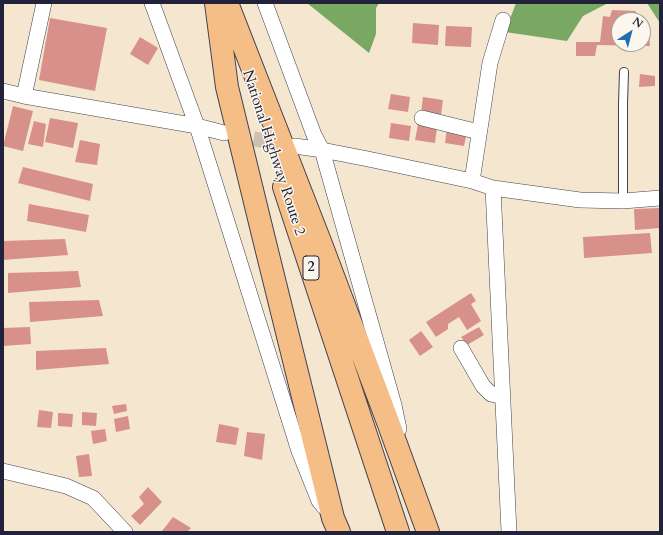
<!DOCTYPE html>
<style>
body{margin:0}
#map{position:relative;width:663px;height:535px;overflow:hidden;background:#f5e7cf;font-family:Cardo,serif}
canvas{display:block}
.frame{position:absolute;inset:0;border:4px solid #22223b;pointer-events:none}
.north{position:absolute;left:611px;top:12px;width:40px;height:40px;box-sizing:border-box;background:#fbf7ec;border:1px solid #a4a2a5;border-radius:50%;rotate:36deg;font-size:11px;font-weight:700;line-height:16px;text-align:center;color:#22223b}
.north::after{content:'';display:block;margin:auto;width:14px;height:18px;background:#1f6fb2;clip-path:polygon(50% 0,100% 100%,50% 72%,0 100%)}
</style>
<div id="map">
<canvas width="663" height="535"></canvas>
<div class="frame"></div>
<div class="north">N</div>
</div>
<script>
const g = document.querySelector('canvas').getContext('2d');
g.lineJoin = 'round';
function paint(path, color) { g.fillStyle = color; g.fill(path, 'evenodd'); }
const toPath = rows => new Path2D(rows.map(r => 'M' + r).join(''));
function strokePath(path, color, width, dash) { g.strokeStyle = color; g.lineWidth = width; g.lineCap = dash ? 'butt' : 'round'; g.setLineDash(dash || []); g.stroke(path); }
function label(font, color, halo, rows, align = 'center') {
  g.font = font + ' Cardo,serif'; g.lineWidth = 3; g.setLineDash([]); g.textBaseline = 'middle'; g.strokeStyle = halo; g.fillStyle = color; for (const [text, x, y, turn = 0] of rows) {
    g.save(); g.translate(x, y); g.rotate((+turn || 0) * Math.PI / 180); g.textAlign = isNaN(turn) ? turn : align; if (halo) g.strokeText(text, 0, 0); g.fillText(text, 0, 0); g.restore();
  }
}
const forest = toPath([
 [307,3,379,3,376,8,376,34,369,53],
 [516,3,608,3,583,16,567,41,505,32],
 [647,3,660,3,660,23]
]);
const building = toPath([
 [612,10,636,11,635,20,619,20,619,44,643,44,643,33,649,32,650,46,597,45,595,56,576,56,576,42,600,42,603,16,610,17],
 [50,18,107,28,95,91,39,80],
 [413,23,439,25,438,45,412,43],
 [446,26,472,27,471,47,445,46],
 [140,37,158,48,148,65,130,54],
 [640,74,655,76,655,86,639,87],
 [391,94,410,97,408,112,388,109],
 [423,97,443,100,441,115,421,112],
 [13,106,33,111,23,151,3,146],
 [50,118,78,123,73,148,45,142],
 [34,121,46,124,43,147,28,144],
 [391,123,411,126,409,141,389,138],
 [418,125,437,128,435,143,415,140],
 [447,128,467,132,464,146,445,143],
 [80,140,100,144,97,165,75,162],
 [23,167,93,184,90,201,18,183],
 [29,204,89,215,86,232,27,221],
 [660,208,660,228,635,230,634,209],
 [650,233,652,253,584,258,583,237],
 [65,239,68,255,3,260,3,241],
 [78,271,81,287,8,293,8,273],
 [471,293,476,301,471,304,481,321,467,330,459,317,448,324,448,329,436,337,426,322],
 [99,300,103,316,30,322,29,302],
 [30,327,31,344,3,346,3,328],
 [479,327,484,335,467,345,461,337],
 [421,331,433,347,420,356,409,340],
 [106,348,109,364,36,370,36,351],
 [126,404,127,411,114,414,112,406],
 [39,410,53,412,51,428,37,427],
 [82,412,97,413,96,426,82,425],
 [58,413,73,414,72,427,58,426],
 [128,416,130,429,116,432,114,419],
 [219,424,239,428,236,445,216,442],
 [105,429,107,441,93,444,91,431],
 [247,432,265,434,262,460,244,456],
 [89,454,92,476,79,477,76,456],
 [148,487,162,502,140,525,131,516,144,504,139,497],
 [173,517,191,528,187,532,164,532,162,531]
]);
const streetTunnel = toPath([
 [231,135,289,145]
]);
const lane = toPath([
 [623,201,623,104,624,72]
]);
const street = toPath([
 [152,3,197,126,299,451,319,501,324,507],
 [265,3,314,135,322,150,394,405,399,429],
 [3,91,24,96,197,126,224,133],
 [24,96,44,3],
 [422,118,479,132],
 [295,146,322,150,368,159,472,181,493,188,580,200,623,201,660,198],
 [472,181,490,63,503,20],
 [493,188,509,532],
 [461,348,483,386,491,394,503,396],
 [3,471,66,486,93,498,125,532]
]);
const highway = toPath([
 [216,3,227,87,264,239,333,518,339,532],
 [227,3,321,244,388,422,428,532],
 [284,187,398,532]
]);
const shields = [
 [311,268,16]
];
const shieldNames = [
 ["2",311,268]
];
const streetNames = [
 ["National Highway Route 2",273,153,72]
];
paint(forest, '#78a862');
paint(building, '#d8908b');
strokePath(streetTunnel, '#cbc0b1', 15, [15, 8]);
strokePath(lane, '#424051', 10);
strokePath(street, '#424051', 16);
strokePath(highway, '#424051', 24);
strokePath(lane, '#fff', 8);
strokePath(street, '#fff', 15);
strokePath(highway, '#f6be87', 22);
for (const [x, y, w] of shields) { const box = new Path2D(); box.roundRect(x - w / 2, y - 12, w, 24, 3); g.fillStyle = '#fbf7ec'; g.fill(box); strokePath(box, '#22223b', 1); }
label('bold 14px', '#22223b', null, shieldNames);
label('15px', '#22223b', '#fbf7ec', streetNames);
</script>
